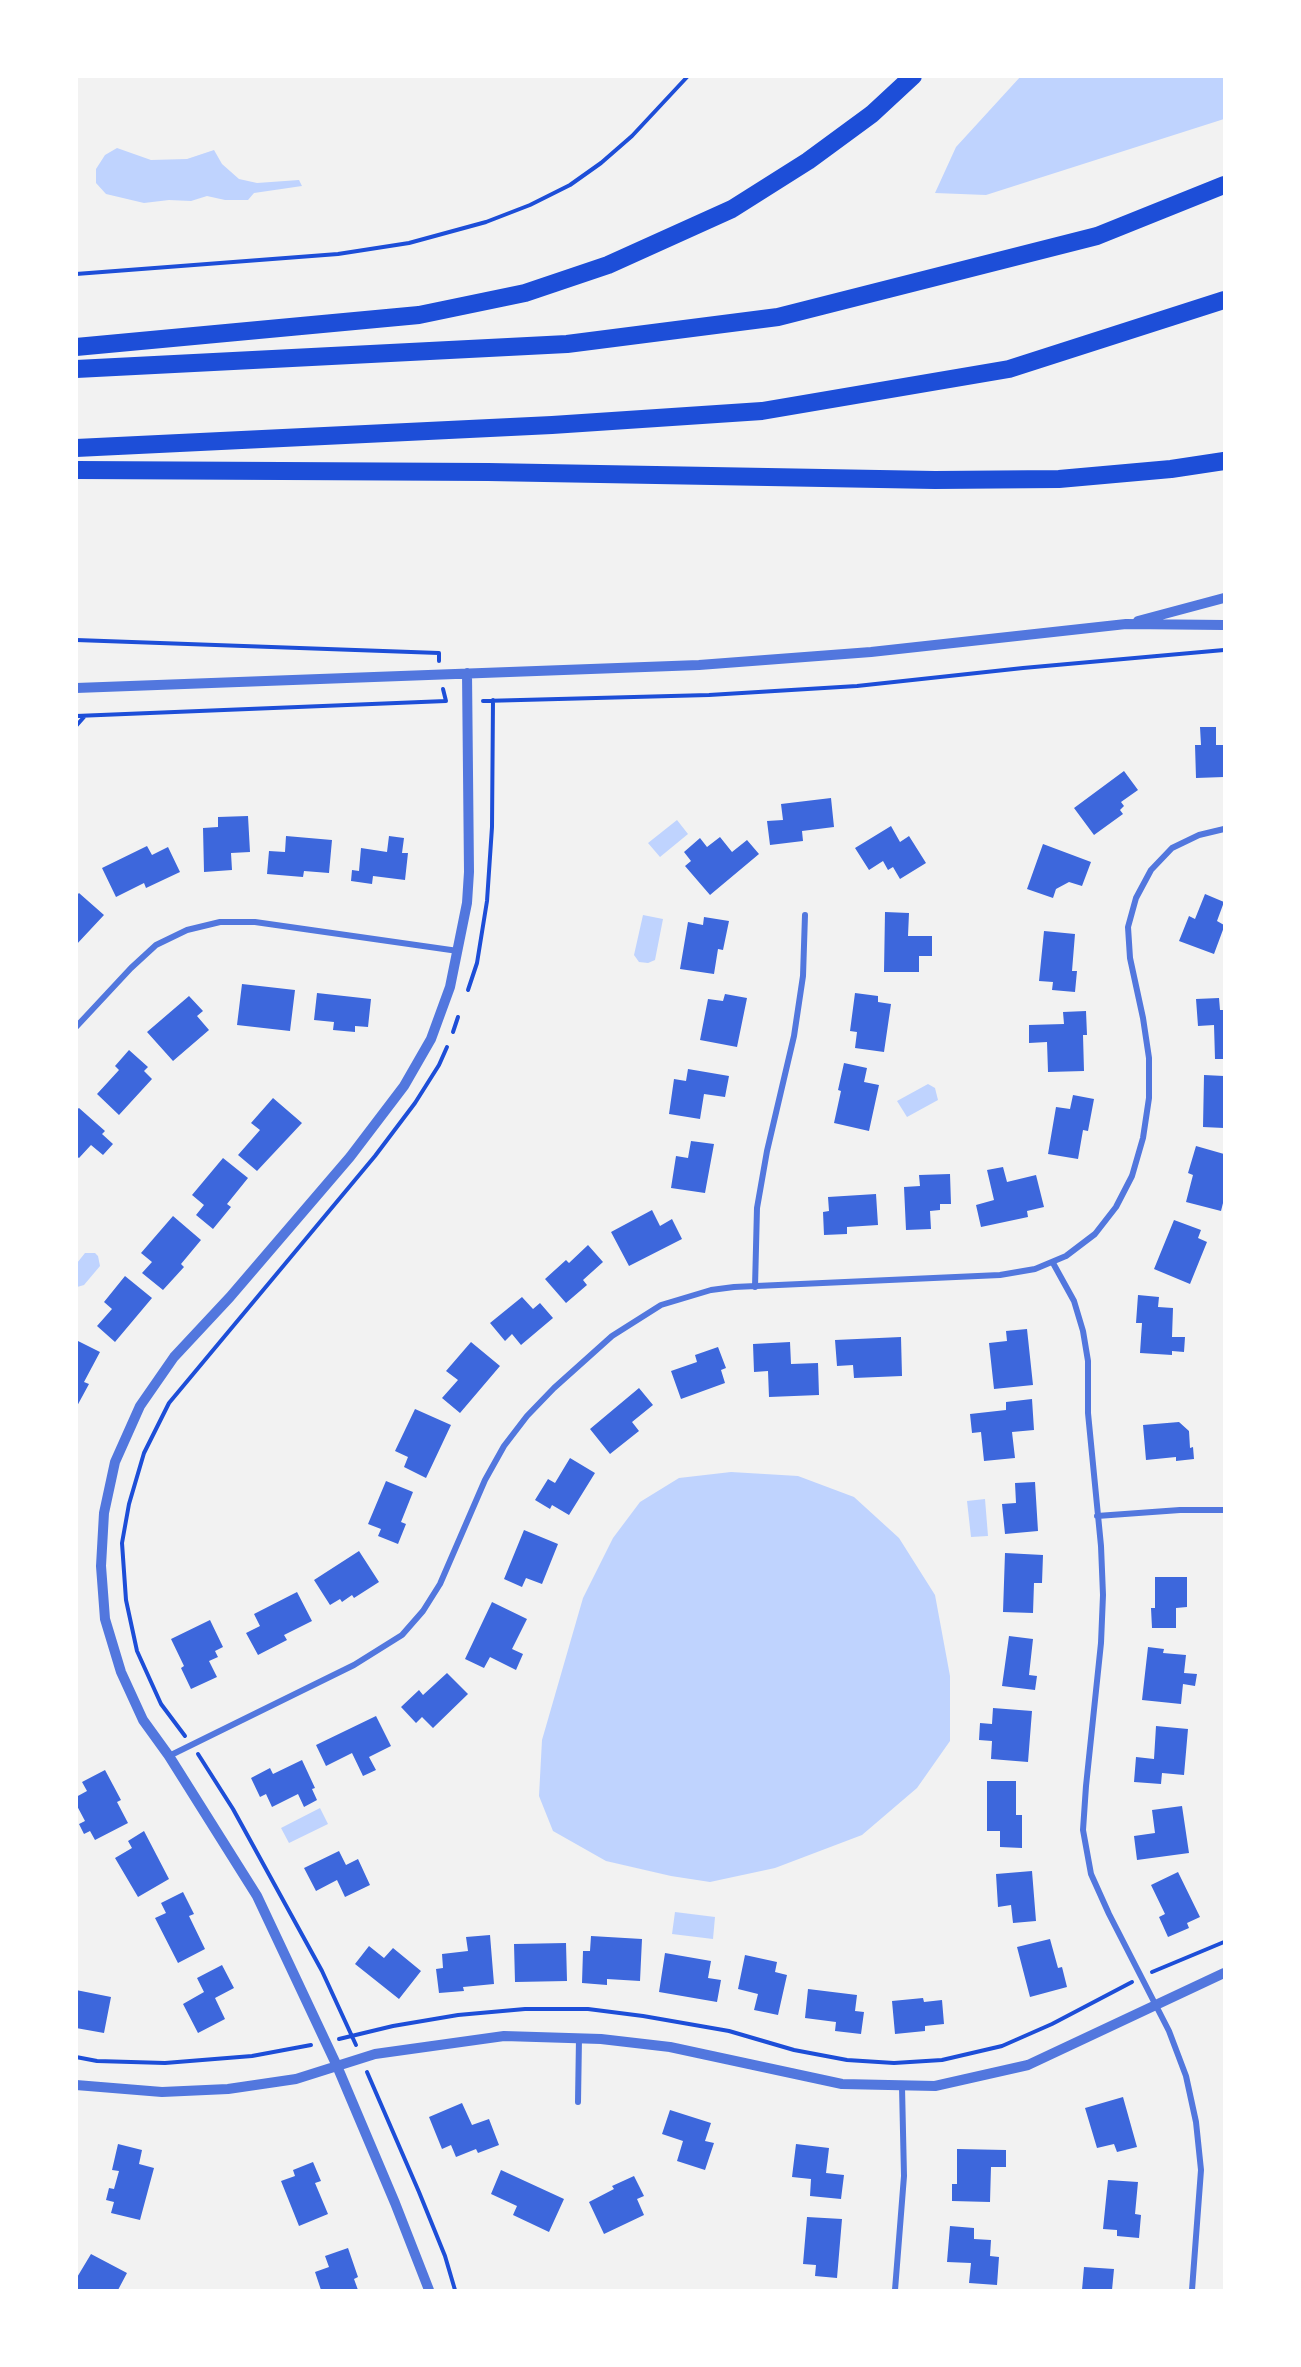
<!DOCTYPE html>
<style>
body{margin:0}
#map{position:relative;width:1301px;height:2367px;overflow:hidden;background:#f2f2f2;font-family:Georgia,serif}
canvas{display:block}
.frame{position:absolute;inset:0;border:78px solid #fff;pointer-events:none}
</style>
<div id="map">
<canvas width="1301" height="2367"></canvas>
<div class="frame"></div>
</div>
<script>
const g = document.querySelector('canvas').getContext('2d');
g.lineJoin = 'round';
function paint(path, color) { g.fillStyle = color; g.fill(path, 'evenodd'); }
const toPath = rows => new Path2D(rows.map(r => 'M' + r).join(''));
function strokePath(path, color, width, dash) { g.strokeStyle = color; g.lineWidth = width; g.lineCap = dash ? 'butt' : 'round'; g.setLineDash(dash || []); g.stroke(path); }
const water = toPath([
 [1021,76,1224,77,1224,119,986,195,935,193,956,147],
 [117,148,151,160,187,159,214,150,222,164,239,179,257,183,299,180,302,186,254,193,248,200,225,200,207,196,191,201,169,200,144,203,106,194,96,183,96,169,105,155],
 [677,820,688,834,660,857,648,843],
 [643,915,663,919,655,960,648,963,639,962,634,955],
 [928,1084,935,1088,938,1100,907,1117,897,1101],
 [85,1253,95,1253,98,1256,100,1266,84,1285,77,1287,77,1263],
 [731,1472,798,1476,854,1497,899,1538,935,1595,950,1676,950,1741,917,1788,862,1835,775,1868,710,1882,671,1876,606,1861,553,1831,539,1796,542,1740,583,1598,613,1538,640,1502,679,1478],
 [985,1499,988,1536,971,1537,967,1501],
 [320,1808,328,1824,289,1843,281,1828],
 [675,1912,715,1917,713,1939,672,1934]
]);
const building = toPath([
 [1200,727,1216,727,1216,745,1224,745,1224,777,1196,778,1195,745,1201,745],
 [1124,771,1138,790,1121,802,1124,806,1120,810,1123,814,1094,835,1074,808],
 [831,798,834,827,802,831,803,841,770,845,767,821,783,820,781,804],
 [248,816,250,852,231,853,232,870,204,872,203,828,218,827,218,817],
 [891,826,900,842,909,836,926,863,900,879,893,867,888,870,883,861,869,870,855,848],
 [286,836,332,840,329,873,304,871,303,877,267,874,269,851,285,852],
 [389,836,404,838,402,853,408,853,405,880,373,876,372,884,351,881,352,870,359,871,361,848,387,852],
 [720,837,732,852,747,840,759,854,710,895,685,866,691,861,684,852,700,838,707,847],
 [1043,844,1091,862,1082,886,1069,882,1056,889,1053,898,1027,889],
 [147,846,152,855,168,847,180,872,146,888,144,883,116,897,102,868],
 [79,893,104,915,76,945,76,896],
 [1205,894,1224,902,1217,921,1224,925,1224,927,1214,954,1179,941,1189,916,1195,919],
 [885,912,909,913,908,936,932,936,932,956,919,956,919,972,884,972],
 [704,917,729,921,723,950,718,949,714,974,680,969,688,922,703,925],
 [1044,931,1075,934,1072,971,1077,971,1075,992,1052,990,1053,982,1039,981],
 [242,984,295,990,290,1031,237,1025],
 [317,993,371,999,368,1027,355,1026,355,1032,333,1030,334,1022,314,1020],
 [855,993,878,996,878,1002,891,1004,884,1052,855,1048,857,1032,850,1031],
 [725,994,747,998,737,1047,700,1040,708,999,723,1001],
 [189,996,203,1011,197,1016,209,1030,173,1061,147,1032],
 [1219,998,1220,1010,1224,1010,1224,1059,1215,1059,1214,1025,1198,1026,1196,999],
 [1086,1011,1087,1035,1083,1035,1084,1071,1048,1072,1047,1042,1029,1043,1029,1025,1064,1024,1063,1012],
 [129,1050,148,1067,144,1071,152,1079,119,1115,97,1094,119,1070,115,1066],
 [844,1063,867,1068,864,1082,879,1085,869,1131,834,1123,841,1091,838,1090],
 [688,1069,729,1076,725,1097,704,1094,700,1119,669,1114,674,1079,686,1081],
 [1204,1075,1224,1076,1224,1128,1203,1127],
 [1073,1095,1094,1099,1088,1131,1083,1130,1078,1159,1048,1154,1056,1107,1070,1109],
 [273,1098,302,1123,257,1171,238,1155,260,1130,251,1123],
 [79,1108,105,1131,102,1134,113,1144,103,1155,91,1145,79,1158,76,1156,76,1110],
 [691,1141,714,1144,705,1193,671,1188,676,1156,688,1158],
 [1196,1146,1224,1154,1224,1199,1221,1211,1186,1202,1193,1175,1188,1173],
 [223,1158,248,1178,227,1204,231,1207,213,1229,196,1215,204,1205,192,1195],
 [1003,1167,1007,1182,1036,1175,1044,1207,1027,1211,1028,1217,981,1227,976,1205,994,1200,987,1170],
 [950,1174,951,1204,940,1204,940,1210,930,1211,931,1229,906,1230,904,1187,920,1186,919,1175],
 [876,1194,878,1225,847,1227,847,1234,824,1235,823,1212,829,1211,828,1197],
 [652,1210,660,1226,672,1219,682,1239,629,1266,611,1232],
 [173,1216,201,1240,181,1264,184,1267,163,1290,142,1273,152,1262,141,1253],
 [1174,1220,1201,1230,1198,1238,1207,1242,1190,1284,1154,1269],
 [588,1245,603,1262,583,1280,587,1285,566,1303,545,1279,566,1260,569,1263],
 [125,1276,152,1298,115,1342,97,1326,112,1309,104,1302],
 [1138,1295,1159,1297,1158,1307,1173,1308,1172,1337,1185,1337,1184,1352,1172,1351,1172,1355,1140,1353,1142,1323,1136,1323],
 [522,1297,533,1309,540,1303,553,1318,521,1345,512,1334,505,1341,490,1323],
 [1027,1329,1033,1385,994,1389,989,1343,1007,1341,1006,1331],
 [901,1337,902,1376,854,1378,853,1365,837,1366,835,1340],
 [76,1340,100,1352,84,1382,89,1384,76,1408],
 [471,1342,500,1366,460,1413,442,1398,458,1380,446,1371],
 [790,1342,791,1364,818,1363,819,1395,769,1397,768,1371,754,1372,753,1344],
 [718,1347,726,1368,721,1370,725,1383,681,1399,671,1371,697,1362,695,1355],
 [639,1388,653,1405,632,1422,639,1431,610,1454,590,1429],
 [1032,1399,1034,1430,1012,1432,1015,1458,984,1461,981,1432,972,1433,970,1414,1006,1410,1006,1402],
 [415,1409,451,1425,426,1478,404,1467,408,1457,395,1451],
 [1179,1422,1189,1431,1190,1448,1193,1447,1194,1459,1176,1461,1176,1457,1146,1460,1143,1425],
 [570,1458,595,1473,569,1515,552,1505,550,1509,535,1500,548,1479,555,1483],
 [386,1481,413,1492,401,1522,406,1524,398,1544,378,1536,381,1529,368,1524],
 [1035,1482,1038,1531,1005,1534,1002,1504,1016,1503,1015,1483],
 [524,1530,558,1544,542,1584,526,1578,522,1587,504,1579],
 [359,1551,379,1582,354,1598,352,1595,342,1602,340,1599,330,1605,314,1580],
 [1005,1553,1043,1555,1042,1583,1034,1583,1033,1613,1003,1612],
 [1155,1577,1187,1577,1187,1607,1176,1608,1176,1628,1152,1628,1151,1608,1155,1608],
 [297,1592,312,1621,284,1635,287,1640,258,1655,246,1633,260,1626,254,1614],
 [492,1602,527,1619,512,1649,523,1654,516,1670,490,1657,484,1668,465,1659],
 [210,1620,223,1647,215,1651,218,1657,209,1661,217,1677,191,1689,181,1668,184,1666,171,1639],
 [1009,1636,1033,1639,1029,1675,1037,1676,1035,1690,1002,1686],
 [1148,1647,1164,1649,1163,1653,1186,1655,1184,1673,1197,1674,1195,1686,1183,1684,1181,1704,1142,1700],
 [447,1673,468,1694,433,1728,422,1717,416,1723,401,1707,419,1690,423,1695],
 [993,1708,1032,1711,1028,1762,991,1759,992,1741,979,1740,980,1723,992,1724],
 [376,1716,391,1746,369,1757,376,1770,363,1776,352,1753,326,1766,316,1745],
 [1156,1726,1188,1729,1184,1775,1162,1773,1161,1784,1134,1782,1136,1757,1154,1759],
 [302,1760,315,1788,312,1789,317,1800,304,1807,298,1794,272,1807,266,1794,260,1797,251,1778,270,1768,273,1774],
 [105,1770,121,1800,117,1802,128,1823,95,1840,90,1831,84,1834,79,1824,85,1821,76,1804,76,1797,87,1791,82,1782],
 [987,1781,1016,1781,1016,1815,1022,1815,1022,1848,1000,1847,1000,1831,987,1831],
 [1182,1806,1189,1853,1137,1860,1134,1836,1155,1833,1152,1810],
 [144,1831,169,1879,138,1897,115,1858,132,1848,128,1841],
 [339,1851,346,1865,358,1859,370,1885,345,1897,337,1880,316,1891,304,1868],
 [1032,1871,1036,1921,1013,1923,1011,1905,998,1907,996,1874],
 [1178,1872,1200,1917,1187,1923,1189,1928,1168,1937,1159,1917,1165,1914,1151,1885],
 [183,1892,194,1914,189,1916,205,1949,178,1963,155,1918,166,1913,161,1903],
 [490,1935,494,1984,463,1987,464,1991,439,1993,436,1969,443,1968,442,1954,468,1951,466,1937],
 [591,1936,642,1939,640,1981,607,1979,607,1985,582,1983,583,1951,590,1951],
 [1050,1939,1058,1968,1062,1967,1067,1987,1030,1997,1017,1947],
 [566,1943,567,1981,515,1982,514,1944],
 [369,1946,384,1958,393,1948,421,1971,399,1999,355,1964],
 [665,1953,711,1961,708,1978,721,1980,717,2002,659,1992],
 [745,1955,777,1962,775,1972,787,1975,778,2015,754,2010,758,1994,738,1989],
 [222,1965,234,1988,215,1998,225,2019,198,2033,183,2004,204,1992,197,1978],
 [808,1989,857,1995,855,2011,864,2012,861,2034,835,2031,836,2022,805,2018],
 [76,1990,111,1997,104,2033,76,2028],
 [923,1998,924,2002,942,2000,944,2024,925,2026,925,2031,895,2034,892,2001],
 [1123,2097,1137,2147,1117,2152,1114,2144,1097,2148,1085,2108],
 [462,2103,472,2125,489,2119,499,2145,478,2153,476,2149,456,2157,451,2145,442,2149,429,2117],
 [670,2110,711,2123,705,2141,714,2143,705,2170,677,2161,683,2141,662,2134],
 [118,2144,142,2150,139,2164,154,2168,140,2220,111,2213,114,2202,106,2200,109,2188,114,2189,119,2171,112,2170],
 [796,2144,829,2148,826,2173,844,2175,841,2199,810,2196,811,2179,792,2177],
 [957,2149,1006,2150,1006,2167,991,2167,990,2202,952,2201,952,2184,957,2184],
 [313,2162,321,2181,315,2183,328,2214,299,2226,281,2181,295,2176,293,2170],
 [501,2170,564,2199,549,2232,513,2215,517,2206,491,2194],
 [634,2176,644,2196,637,2199,644,2215,604,2234,589,2202,614,2189,612,2186],
 [1108,2180,1138,2182,1135,2214,1141,2215,1139,2238,1117,2236,1117,2230,1103,2229],
 [807,2217,842,2219,837,2278,815,2276,816,2265,803,2264],
 [950,2226,974,2228,974,2239,991,2240,990,2256,999,2257,997,2285,969,2283,971,2263,947,2262],
 [348,2248,358,2277,354,2279,358,2290,321,2290,315,2272,329,2267,325,2256],
 [91,2254,127,2273,118,2290,76,2290,76,2279],
 [1084,2267,1114,2269,1112,2290,1082,2290]
]);
const path = toPath([
 [76,274,338,254,409,243,486,222,530,205,570,185,601,163,632,136,688,76],
 [76,640,439,653,439,661],
 [483,701,709,695,857,686,1023,668,1224,650],
 [76,716,446,701,443,689],
 [76,726,84,717],
 [468,990,477,963,487,901,492,827,493,700],
 [453,1032,458,1017],
 [185,1736,161,1704,137,1651,126,1600,122,1543,129,1504,144,1453,169,1403,375,1156,415,1103,439,1065,447,1047],
 [198,1754,233,1809,322,1971,356,2045],
 [1152,1972,1224,1942],
 [339,2039,393,2026,458,2015,525,2009,588,2009,643,2016,729,2031,794,2050,847,2060,894,2063,942,2060,1002,2046,1052,2024,1132,1982],
 [76,2057,97,2061,165,2063,252,2056,311,2045],
 [367,2072,419,2192,445,2256,455,2290]
]);
const minor = toPath([
 [76,1027,131,968,156,945,187,930,220,922,255,922,458,951],
 [1053,1263,1074,1301,1083,1331,1088,1361,1088,1413,1101,1546,1103,1595,1101,1643,1086,1786,1083,1830,1091,1874,1109,1914,1169,2031,1186,2076,1196,2122,1201,2170,1192,2290],
 [755,1287,757,1208,767,1151,794,1036,803,976,805,915],
 [1097,1516,1180,1510,1224,1510],
 [169,1756,354,1665,402,1635,423,1611,440,1584,485,1480,504,1446,527,1416,554,1388,612,1336,661,1305,711,1290,734,1287,1000,1275,1035,1269,1066,1256,1095,1234,1116,1207,1132,1176,1143,1138,1149,1098,1149,1058,1143,1018,1130,958,1128,927,1136,898,1151,870,1172,848,1199,835,1224,829],
 [578,2102,579,2038],
 [895,2290,904,2176,902,2087]
]);
const tertiary = toPath([
 [1138,621,1224,598],
 [76,688,699,665,871,652,1126,624,1224,625],
 [76,2085,162,2092,228,2089,296,2079,375,2054,504,2036,601,2039,670,2047,842,2084,935,2086,1028,2065,1224,1973],
 [429,2290,395,2203,337,2066,257,1896,169,1756,143,1720,121,1672,105,1619,101,1566,104,1513,115,1462,140,1406,174,1357,230,1297,350,1157,404,1086,431,1039,450,987,467,903,469,872,467,673]
]);
const motorway = toPath([
 [76,347,419,315,525,293,608,265,732,209,808,161,872,114,913,76],
 [76,369,567,344,778,317,1097,236,1224,185],
 [76,448,552,425,762,411,1009,369,1224,300],
 [76,470,488,472,935,480,1059,479,1171,469,1224,461]
]);
paint(water, '#bfd3fe');
paint(building, '#3d67dc');
strokePath(path, '#1d4ed8', 4);
strokePath(minor, '#5277de', 6);
strokePath(tertiary, '#5277de', 10);
strokePath(motorway, '#1d4ed8', 18);
</script>
